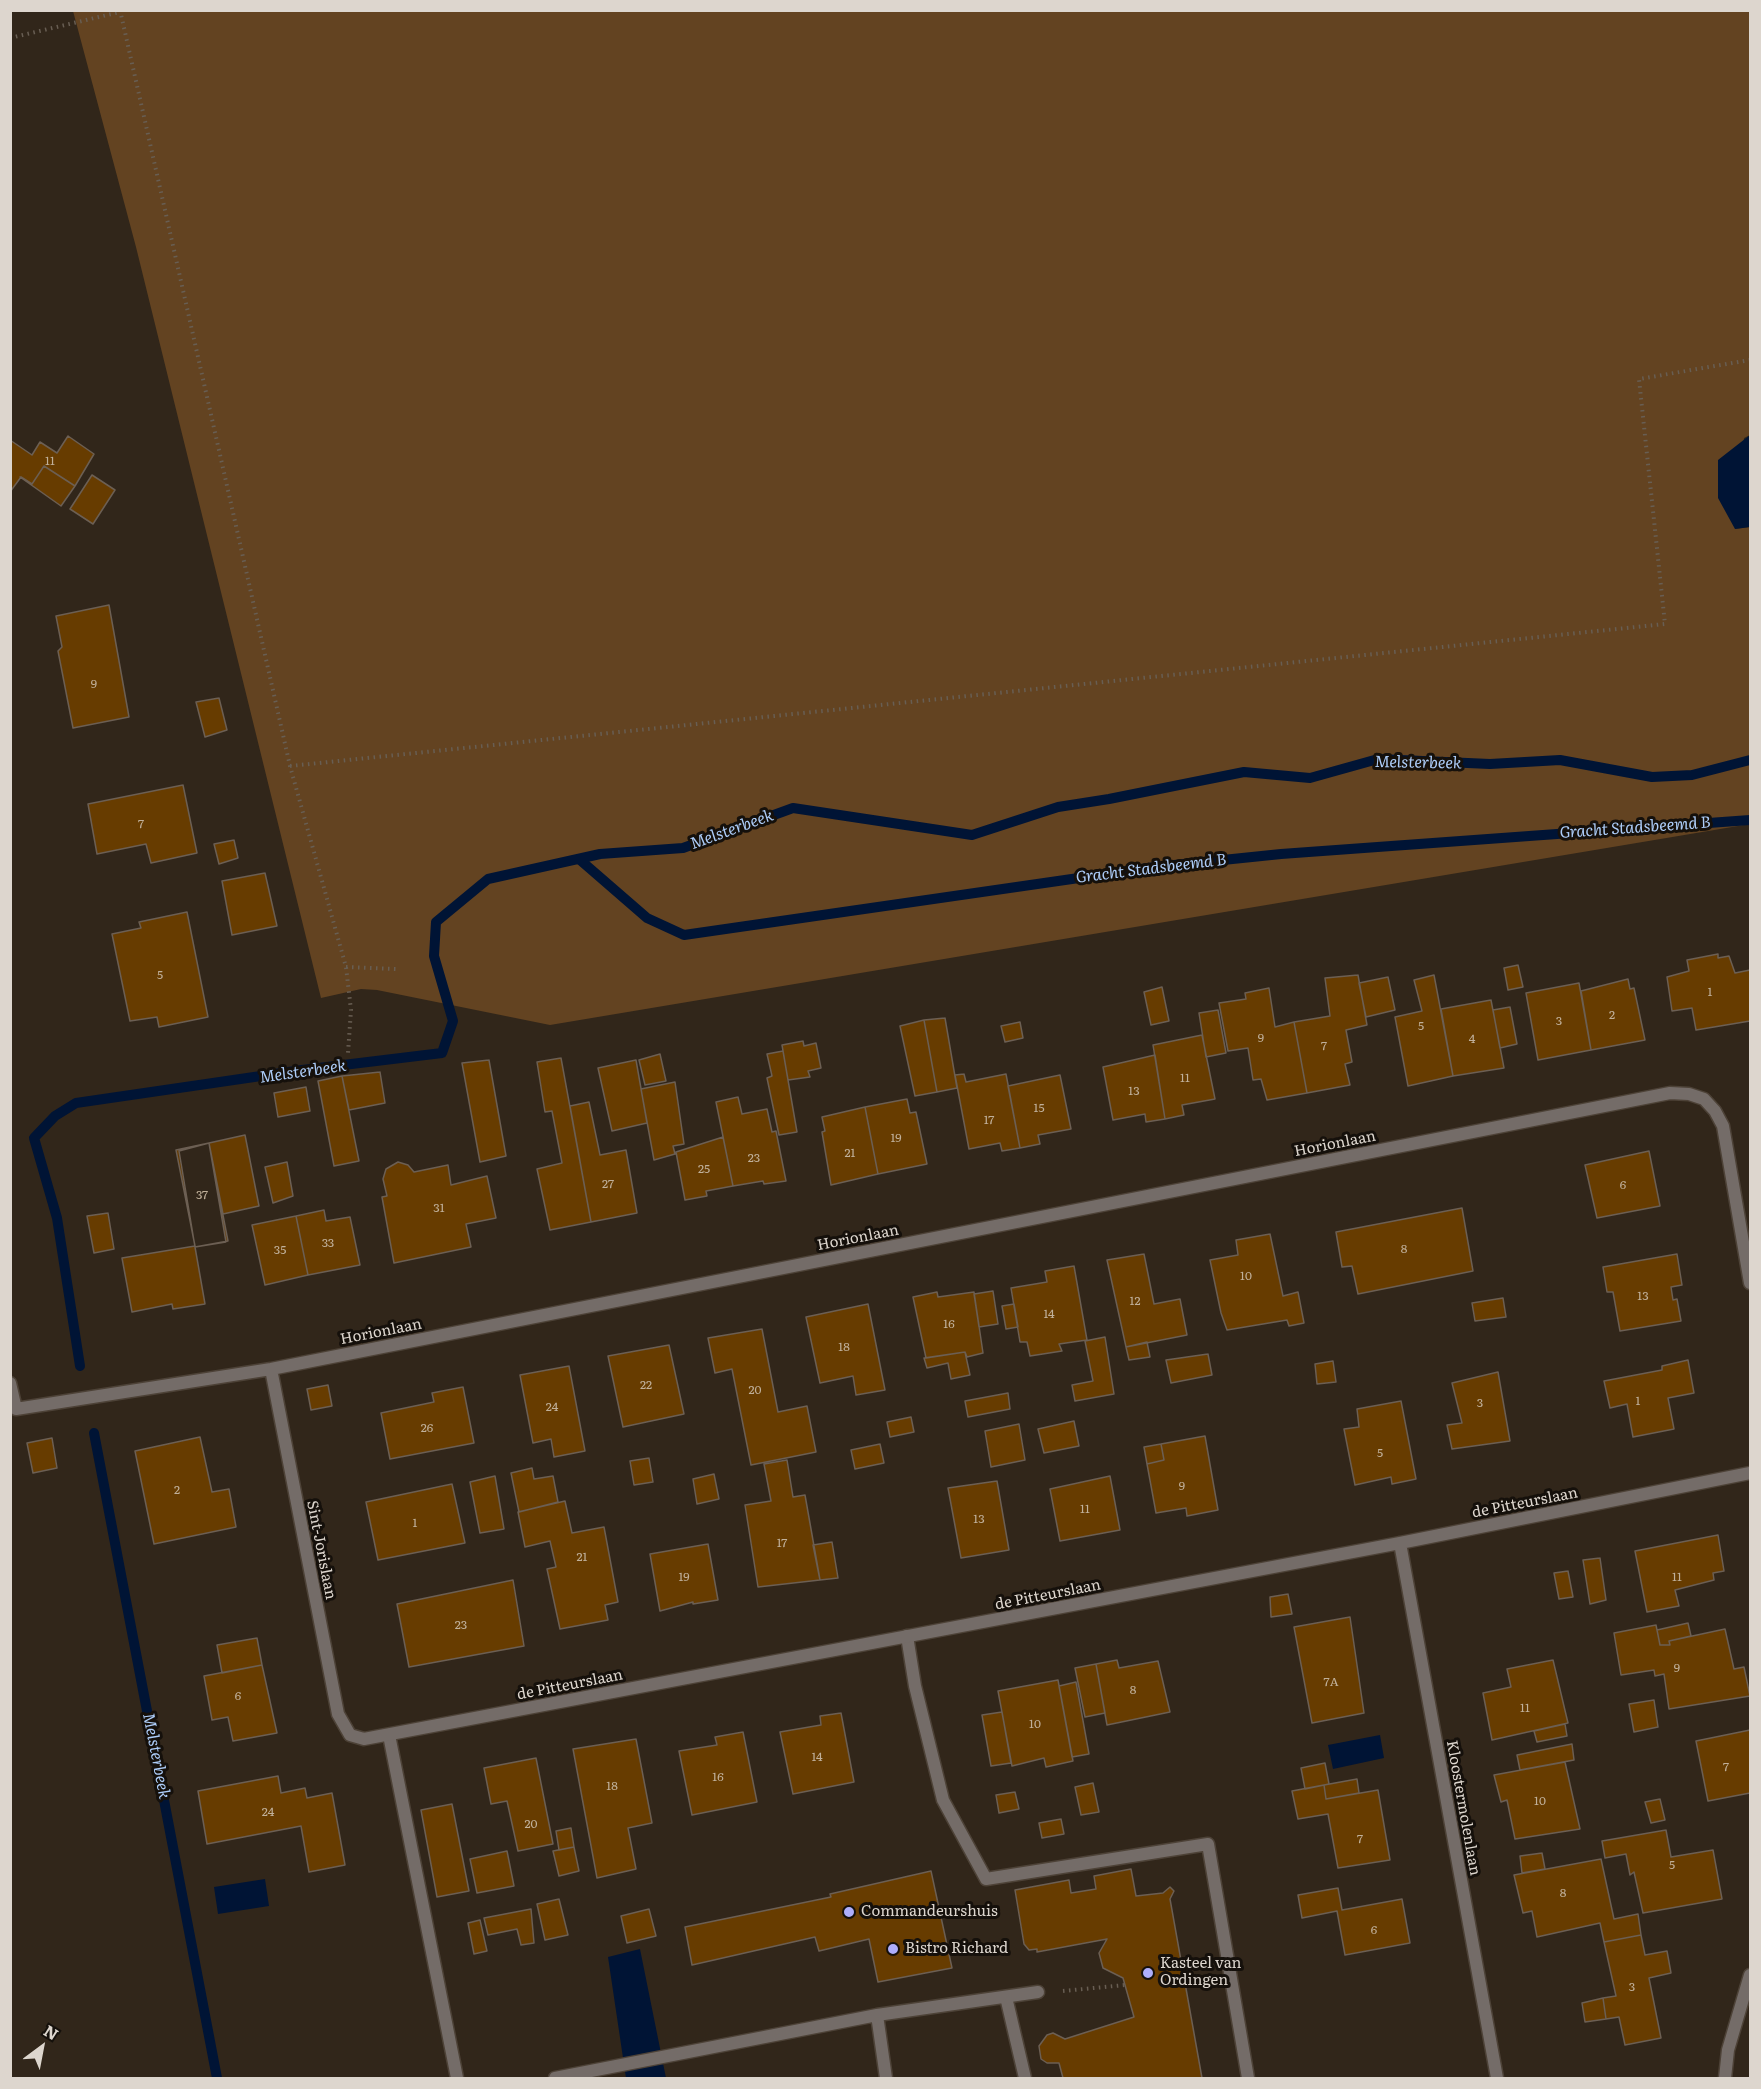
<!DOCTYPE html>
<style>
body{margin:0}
#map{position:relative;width:1761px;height:2089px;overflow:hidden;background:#31261a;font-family:Literata,serif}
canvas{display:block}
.frame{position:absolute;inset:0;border:12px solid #ddd6ce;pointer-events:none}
.north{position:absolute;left:12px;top:2017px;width:60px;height:60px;-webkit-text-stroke:4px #15100b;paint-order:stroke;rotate:32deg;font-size:16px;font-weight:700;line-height:24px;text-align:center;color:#ddd6ce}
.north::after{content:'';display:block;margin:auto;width:21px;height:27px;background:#ddd6ce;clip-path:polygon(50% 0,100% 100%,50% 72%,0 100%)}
</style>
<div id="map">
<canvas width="1761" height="2089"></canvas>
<div class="frame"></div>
<div class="north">N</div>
</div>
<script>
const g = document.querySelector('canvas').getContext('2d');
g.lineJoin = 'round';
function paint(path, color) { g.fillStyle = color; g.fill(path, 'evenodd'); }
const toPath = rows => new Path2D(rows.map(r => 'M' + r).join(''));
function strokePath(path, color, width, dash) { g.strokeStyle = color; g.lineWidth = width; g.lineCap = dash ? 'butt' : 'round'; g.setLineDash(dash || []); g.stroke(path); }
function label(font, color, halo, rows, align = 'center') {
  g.font = font + ' Literata,serif'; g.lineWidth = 6; g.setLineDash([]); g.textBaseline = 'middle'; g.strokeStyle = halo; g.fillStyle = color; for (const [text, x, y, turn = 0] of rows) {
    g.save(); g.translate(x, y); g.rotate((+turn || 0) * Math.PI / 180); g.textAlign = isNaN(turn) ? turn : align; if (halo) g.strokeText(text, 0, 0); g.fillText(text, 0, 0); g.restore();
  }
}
const green = toPath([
 [73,11,1750,11,1750,435,1744,438,1735,529,1750,527,1750,824,550,1025,377,990,361,989,321,998,136,247]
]);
const water = toPath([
 [1750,435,1750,527,1735,529,1718,498,1718,460],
 [1380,1735,1384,1758,1333,1769,1328,1745],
 [265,1879,269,1906,218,1914,214,1887],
 [640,1949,666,2078,626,2078,608,1957]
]);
const stream = toPath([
 [579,859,647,918,684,935,1155,867,1281,854,1750,820],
 [80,1366,57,1218,34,1138,55,1116,76,1103,302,1070,442,1053,453,1021,434,956,436,922,488,879,600,854,683,848,793,808,972,835,1058,807,1109,799,1244,772,1310,778,1378,759,1490,764,1560,760,1652,777,1692,775,1750,760],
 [94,1433,217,2078]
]);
const building = toPath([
 [68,436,94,454,75,486,44,466,32,484,21,477,10,492,10,440,32,455,40,442,57,453,68,436],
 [44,466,75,486,61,506,20,477,32,484,44,466],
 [92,475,115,490,93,524,70,509,92,475],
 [109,605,129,717,73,728,58,651,62,647,56,616,109,605],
 [219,698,227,730,205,737,196,702,219,698],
 [183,785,197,853,151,863,146,844,97,854,88,804,183,785],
 [234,840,238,858,219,864,214,844,234,840],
 [265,873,277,926,232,935,222,881,265,873],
 [187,912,208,1017,159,1027,157,1017,130,1021,112,934,141,928,139,922,187,912],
 [1718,954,1718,958,1729,956,1735,973,1750,970,1750,1021,1696,1030,1692,1008,1672,1011,1667,977,1689,971,1687,960,1718,954],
 [1518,965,1523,987,1508,990,1504,968,1518,965],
 [1358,975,1367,1025,1346,1030,1352,1062,1345,1064,1350,1085,1307,1093,1294,1022,1330,1016,1325,978,1358,975],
 [1434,975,1453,1076,1408,1086,1395,1017,1422,1011,1414,980,1434,975],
 [1388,977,1395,1010,1366,1017,1359,983,1388,977],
 [1628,979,1630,989,1634,988,1645,1040,1591,1050,1581,991,1628,979],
 [1579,983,1591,1050,1538,1060,1526,993,1579,983],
 [1162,987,1169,1021,1151,1025,1144,992,1162,987],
 [1269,988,1275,1027,1294,1022,1307,1093,1267,1100,1261,1079,1253,1080,1248,1048,1228,1051,1219,1003,1246,999,1245,993,1269,988],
 [1491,1000,1504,1068,1453,1076,1441,1009,1491,1000],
 [1510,1007,1517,1044,1500,1048,1493,1010,1510,1007],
 [1218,1010,1226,1053,1206,1057,1199,1013,1218,1010],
 [945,1018,957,1088,937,1092,924,1020,945,1018],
 [924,1020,937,1092,915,1096,900,1026,924,1020],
 [1020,1022,1023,1038,1005,1042,1001,1026,1020,1022],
 [1202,1035,1215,1099,1182,1105,1184,1115,1165,1119,1153,1045,1202,1035],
 [803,1041,804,1046,816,1043,821,1068,808,1071,810,1077,788,1080,782,1045,803,1041],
 [783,1051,797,1132,779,1135,767,1078,772,1076,767,1054,783,1051],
 [660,1054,666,1081,645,1085,639,1060,660,1054],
 [1155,1055,1165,1119,1146,1122,1145,1114,1113,1120,1103,1067,1155,1055],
 [561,1058,591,1222,550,1230,537,1169,562,1163,552,1111,545,1112,537,1062,561,1058],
 [489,1060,506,1156,480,1162,462,1063,489,1060],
 [636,1060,647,1123,612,1131,598,1068,636,1060],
 [380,1072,385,1103,349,1110,342,1076,380,1072],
 [964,1074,966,1082,1006,1074,1020,1148,1002,1151,1000,1143,969,1149,955,1075,964,1074],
 [1060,1075,1071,1129,1038,1135,1040,1144,1020,1148,1008,1086,1060,1075],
 [342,1076,359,1161,334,1166,318,1081,342,1076],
 [675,1082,684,1144,673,1146,675,1154,654,1160,641,1089,675,1082],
 [306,1087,310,1111,278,1117,274,1093,306,1087],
 [738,1097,742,1114,767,1109,772,1132,776,1131,786,1181,764,1184,763,1181,733,1186,716,1102,738,1097],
 [907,1099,910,1113,916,1112,927,1164,878,1174,865,1107,907,1099],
 [589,1102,600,1155,626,1150,637,1213,591,1222,570,1106,589,1102],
 [865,1107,878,1174,831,1185,822,1132,825,1131,822,1117,865,1107],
 [245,1135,259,1206,223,1214,209,1143,245,1135],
 [723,1137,733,1186,706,1191,707,1196,685,1200,676,1152,723,1137],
 [209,1143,228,1241,195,1247,205,1304,173,1309,172,1304,132,1312,122,1258,195,1246,176,1150,209,1143],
 [209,1143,226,1242,195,1247,179,1151,209,1143],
 [1649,1151,1660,1206,1597,1218,1585,1165,1649,1151],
 [287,1162,293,1196,273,1203,265,1167,287,1162],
 [398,1162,408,1165,414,1172,448,1165,451,1185,487,1176,496,1218,466,1224,471,1247,394,1263,382,1197,387,1196,383,1179,386,1169,398,1162],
 [1462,1208,1473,1271,1358,1294,1352,1266,1342,1267,1336,1232,1462,1208],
 [324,1210,326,1221,350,1217,360,1265,308,1275,296,1216,324,1210],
 [108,1213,114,1249,94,1253,87,1216,108,1213],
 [296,1216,308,1275,265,1285,252,1225,296,1216],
 [1270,1234,1283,1296,1298,1292,1304,1323,1289,1326,1287,1320,1227,1330,1221,1313,1210,1260,1238,1255,1236,1240,1270,1234],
 [1144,1254,1154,1304,1180,1299,1187,1335,1126,1347,1107,1260,1144,1254],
 [1677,1254,1682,1285,1671,1287,1673,1300,1677,1299,1681,1321,1620,1331,1613,1292,1607,1292,1603,1267,1677,1254],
 [1074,1266,1087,1340,1059,1344,1062,1351,1030,1356,1027,1342,1020,1342,1011,1288,1047,1282,1045,1271,1074,1266],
 [993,1291,998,1324,979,1327,974,1294,993,1291],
 [937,1292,938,1297,974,1292,983,1353,967,1357,965,1352,926,1358,913,1297,937,1292],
 [1503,1298,1506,1317,1475,1321,1472,1303,1503,1298],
 [868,1304,885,1390,856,1395,853,1376,820,1383,806,1317,868,1304],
 [1014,1304,1018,1327,1006,1329,1002,1306,1014,1304],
 [762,1329,778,1412,807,1406,816,1452,751,1465,732,1369,715,1373,708,1338,762,1329],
 [1105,1337,1114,1394,1075,1401,1072,1385,1093,1381,1085,1341,1105,1337],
 [1147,1342,1150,1357,1129,1360,1126,1347,1147,1342],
 [669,1345,684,1414,623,1427,608,1356,669,1345],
 [965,1352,970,1375,951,1379,948,1363,927,1368,924,1358,965,1352],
 [1208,1354,1212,1375,1171,1383,1166,1360,1208,1354],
 [1688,1360,1694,1393,1668,1398,1674,1429,1633,1437,1627,1404,1610,1408,1604,1381,1662,1370,1662,1366,1688,1360],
 [1333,1361,1336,1382,1317,1384,1315,1364,1333,1361],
 [569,1366,585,1451,554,1457,551,1439,533,1443,520,1375,569,1366],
 [1498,1372,1510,1441,1452,1449,1447,1425,1462,1423,1452,1383,1498,1372],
 [328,1385,332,1406,311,1410,307,1389,328,1385],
 [463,1387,474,1443,390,1459,381,1413,434,1402,432,1393,463,1387],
 [1008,1393,1010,1409,968,1417,965,1401,1008,1393],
 [1401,1401,1416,1479,1392,1484,1391,1477,1355,1485,1344,1429,1359,1427,1357,1409,1401,1401],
 [911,1417,914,1432,890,1437,887,1422,911,1417],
 [1074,1421,1079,1446,1044,1453,1038,1429,1074,1421],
 [1019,1424,1025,1460,991,1467,985,1431,1019,1424],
 [1205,1436,1218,1510,1187,1516,1186,1508,1156,1513,1147,1464,1164,1460,1161,1444,1205,1436],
 [200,1437,212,1492,229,1489,236,1527,154,1544,135,1451,200,1437],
 [52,1438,57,1468,33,1473,27,1443,52,1438],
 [880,1444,884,1463,855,1469,851,1450,880,1444],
 [1161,1444,1164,1460,1147,1464,1144,1447,1161,1444],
 [649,1458,653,1482,634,1485,630,1461,649,1458],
 [787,1460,793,1497,805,1495,820,1580,758,1587,745,1505,771,1501,764,1464,787,1460],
 [532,1468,534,1479,553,1476,558,1502,519,1512,511,1473,532,1468],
 [714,1474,719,1499,697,1504,693,1479,714,1474],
 [495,1476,504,1529,480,1533,470,1482,495,1476],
 [1110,1476,1120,1530,1060,1541,1050,1489,1110,1476],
 [997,1481,1009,1550,961,1558,948,1488,997,1481],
 [452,1484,465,1543,378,1560,366,1502,452,1484],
 [565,1501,572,1533,604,1527,618,1602,605,1605,608,1620,560,1629,547,1569,556,1567,550,1541,525,1547,518,1512,565,1501],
 [1718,1535,1724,1571,1713,1573,1714,1580,1675,1590,1679,1606,1647,1612,1635,1551,1718,1535],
 [832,1542,838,1578,820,1580,813,1545,832,1542],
 [708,1544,718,1600,693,1604,693,1602,660,1611,650,1554,708,1544],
 [1600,1558,1606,1600,1590,1604,1583,1560,1600,1558],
 [1568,1571,1573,1597,1559,1599,1554,1573,1568,1571],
 [513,1580,524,1646,409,1667,397,1604,513,1580],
 [1288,1594,1292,1614,1271,1617,1270,1597,1288,1594],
 [1350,1617,1364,1713,1312,1723,1294,1627,1350,1617],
 [1688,1623,1691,1636,1669,1641,1670,1645,1660,1645,1657,1630,1688,1623],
 [1656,1625,1660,1645,1670,1645,1669,1641,1725,1629,1734,1669,1744,1667,1750,1696,1669,1709,1664,1674,1655,1676,1654,1670,1621,1675,1614,1633,1656,1625],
 [257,1638,262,1665,222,1673,217,1645,257,1638],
 [1117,1660,1119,1668,1158,1661,1170,1712,1107,1725,1096,1664,1117,1660],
 [1553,1660,1568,1723,1492,1740,1483,1693,1511,1687,1507,1669,1553,1660],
 [1096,1664,1105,1713,1085,1717,1075,1668,1096,1664],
 [262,1665,277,1733,233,1741,228,1717,212,1720,204,1676,262,1665],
 [1058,1680,1073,1761,1046,1767,1044,1758,1012,1766,998,1691,1058,1680],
 [1076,1682,1089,1754,1072,1757,1059,1686,1076,1682],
 [1654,1700,1658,1727,1634,1732,1629,1704,1654,1700],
 [1002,1712,1011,1763,991,1766,982,1715,1002,1712],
 [841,1713,854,1782,793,1794,780,1732,821,1725,820,1716,841,1713],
 [1565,1724,1567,1736,1537,1742,1534,1731,1565,1724],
 [1750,1730,1750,1793,1708,1801,1696,1741,1750,1730],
 [743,1732,757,1802,692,1815,679,1751,717,1745,715,1737,743,1732],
 [636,1739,652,1823,628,1828,636,1869,597,1878,573,1749,636,1739],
 [1572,1744,1574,1760,1520,1770,1517,1755,1572,1744],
 [536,1758,553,1844,518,1851,507,1801,491,1804,484,1768,536,1758],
 [1565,1762,1580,1829,1515,1839,1507,1800,1501,1802,1494,1775,1565,1762],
 [1325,1763,1329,1784,1305,1789,1301,1768,1325,1763],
 [278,1776,281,1793,305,1788,307,1798,332,1793,345,1865,309,1872,301,1826,207,1844,198,1791,278,1776],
 [1357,1779,1359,1793,1326,1799,1324,1785,1357,1779],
 [1093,1783,1099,1812,1081,1815,1075,1787,1093,1783],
 [1324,1785,1326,1799,1378,1790,1390,1860,1338,1868,1328,1814,1298,1819,1292,1791,1324,1785],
 [1015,1792,1019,1809,999,1813,996,1795,1015,1792],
 [1660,1799,1665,1820,1651,1823,1645,1802,1660,1799],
 [452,1804,469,1891,437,1897,421,1810,452,1804],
 [1061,1819,1064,1834,1042,1838,1039,1823,1061,1819],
 [571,1828,574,1847,559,1850,556,1831,571,1828],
 [1666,1830,1671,1857,1713,1850,1722,1899,1643,1913,1634,1872,1630,1875,1626,1854,1605,1858,1602,1841,1666,1830],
 [574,1847,579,1871,559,1876,553,1851,574,1847],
 [507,1851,514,1886,477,1893,470,1859,507,1851],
 [1542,1853,1545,1869,1522,1873,1520,1856,1542,1853],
 [1601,1859,1614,1919,1638,1914,1641,1935,1604,1942,1600,1923,1537,1937,1532,1911,1523,1913,1514,1875,1601,1859],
 [1131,1869,1136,1896,1163,1893,1170,1887,1174,1891,1170,1899,1202,2078,1063,2078,1059,2063,1047,2063,1041,2059,1039,2046,1047,2035,1053,2033,1065,2039,1134,2017,1123,1978,1103,1968,1099,1953,1107,1939,1037,1952,1037,1949,1029,1950,1024,1944,1015,1890,1069,1880,1071,1893,1096,1889,1094,1876,1131,1869],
 [931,1871,952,1968,878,1982,869,1939,819,1951,815,1937,692,1965,685,1927,831,1897,830,1894,931,1871],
 [1338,1888,1342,1910,1402,1899,1410,1943,1345,1955,1337,1911,1302,1918,1298,1895,1338,1888],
 [559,1899,568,1935,545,1940,537,1904,559,1899],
 [531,1909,534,1943,521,1945,517,1929,488,1935,484,1918,531,1909],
 [649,1909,656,1936,627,1943,621,1916,649,1909],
 [480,1920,487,1951,474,1954,468,1923,480,1920],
 [1641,1935,1645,1955,1667,1951,1671,1973,1649,1978,1661,2038,1625,2045,1619,2017,1606,2019,1603,1998,1616,1996,1604,1942,1641,1935],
 [1603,1998,1606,2019,1585,2022,1582,2003,1603,1998]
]);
const path = toPath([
 [120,10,290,766,346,967,351,1010,348,1053],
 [10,38,120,12],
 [290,766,1665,624,1639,379,1750,360],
 [346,967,396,969],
 [1063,1991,1125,1985]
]);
const service = toPath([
 [907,1636,915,1686,943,1800,986,1879,1208,1844,1248,2078],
 [389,1735,457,2078],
 [1006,1997,1025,2078],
 [877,2015,886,2078],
 [555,2078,877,2015,1038,1992]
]);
const minor = toPath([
 [271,1369,338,1714,350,1735,364,1739,1400,1543,1750,1473],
 [10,1383,16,1409,271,1369,1670,1093,1689,1094,1704,1099,1715,1111,1723,1126,1750,1283],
 [1400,1543,1497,2078],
 [1725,2078,1728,2050,1750,1975]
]);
const markers = [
 [849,1912,6,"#aeaefb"],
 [893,1949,6,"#aeaefb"],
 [1148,1973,6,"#aeaefb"]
];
const numberNames = [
 ["11",50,461],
 ["9",94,684],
 ["7",141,824],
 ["5",160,975],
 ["1",1710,992],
 ["2",1612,1015],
 ["3",1559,1021],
 ["5",1421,1026],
 ["9",1261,1038],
 ["4",1472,1039],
 ["7",1324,1046],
 ["11",1185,1078],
 ["13",1134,1091],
 ["15",1039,1108],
 ["17",989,1120],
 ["19",896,1138],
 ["21",850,1153],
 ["23",754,1158],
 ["25",704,1169],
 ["27",608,1184],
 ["6",1623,1185],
 ["37",202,1195],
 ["31",439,1208],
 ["33",328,1243],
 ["8",1404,1249],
 ["35",280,1250],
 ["10",1246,1276],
 ["13",1643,1296],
 ["12",1135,1301],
 ["14",1049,1314],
 ["16",949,1324],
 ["18",844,1347],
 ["22",646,1385],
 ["20",755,1390],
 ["1",1638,1401],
 ["3",1480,1403],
 ["24",552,1407],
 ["26",427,1428],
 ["5",1380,1453],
 ["9",1182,1486],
 ["2",177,1490],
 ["11",1085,1509],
 ["13",979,1519],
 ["1",415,1523],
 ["17",782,1543],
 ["21",582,1557],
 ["19",684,1577],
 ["11",1677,1577],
 ["23",461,1625],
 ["9",1677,1668],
 ["7A",1331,1682],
 ["8",1133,1690],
 ["6",238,1696],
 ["11",1525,1708],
 ["10",1035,1724],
 ["14",817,1757],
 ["7",1726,1767],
 ["16",718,1777],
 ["18",612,1786],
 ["10",1540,1801],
 ["24",268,1812],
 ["20",531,1824],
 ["7",1360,1839],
 ["5",1672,1865],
 ["8",1563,1893],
 ["6",1374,1930],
 ["3",1632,1987]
];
const streetNames = [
 ["Horionlaan",1335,1144,-11],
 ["Horionlaan",858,1238,-11],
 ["Horionlaan",381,1332,-11],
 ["de Pitteurslaan",1525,1503,-11],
 ["Sint-Jorislaan",321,1550,79],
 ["de Pitteurslaan",1048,1595,-11],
 ["de Pitteurslaan",570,1685,-11],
 ["Kloostermolenlaan",1463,1808,80]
];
const poiNames = [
 ["Commandeurshuis",861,1912],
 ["Bistro Richard",905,1949],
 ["Kasteel van",1160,1964],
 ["Ordingen",1160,1981]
];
const waterNames = [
 ["Melsterbeek",1418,763,1],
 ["Gracht Stadsbeemd B",1635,828,-4],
 ["Melsterbeek",732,830,-20],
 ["Gracht Stadsbeemd B",1151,869,-7],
 ["Melsterbeek",303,1072,-8],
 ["Melsterbeek",156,1756,79]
];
paint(green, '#634321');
paint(water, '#001435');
strokePath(stream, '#001435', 10);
paint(building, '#673c00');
strokePath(building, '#6c5f53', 1.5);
strokePath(service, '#4d4237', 15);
strokePath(minor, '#4d4237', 15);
strokePath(path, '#685e53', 4, [1.5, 4.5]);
strokePath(service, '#746c68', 12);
strokePath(minor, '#746c68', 12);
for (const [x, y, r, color] of markers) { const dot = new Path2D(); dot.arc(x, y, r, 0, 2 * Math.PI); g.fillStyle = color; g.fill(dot); strokePath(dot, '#15100b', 2); }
label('12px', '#c0b09a', null, numberNames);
label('15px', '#ddd6ce', '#15100b', streetNames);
label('15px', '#ddd6ce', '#15100b', poiNames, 'left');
label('italic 16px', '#adcdf9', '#15100b', waterNames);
</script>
